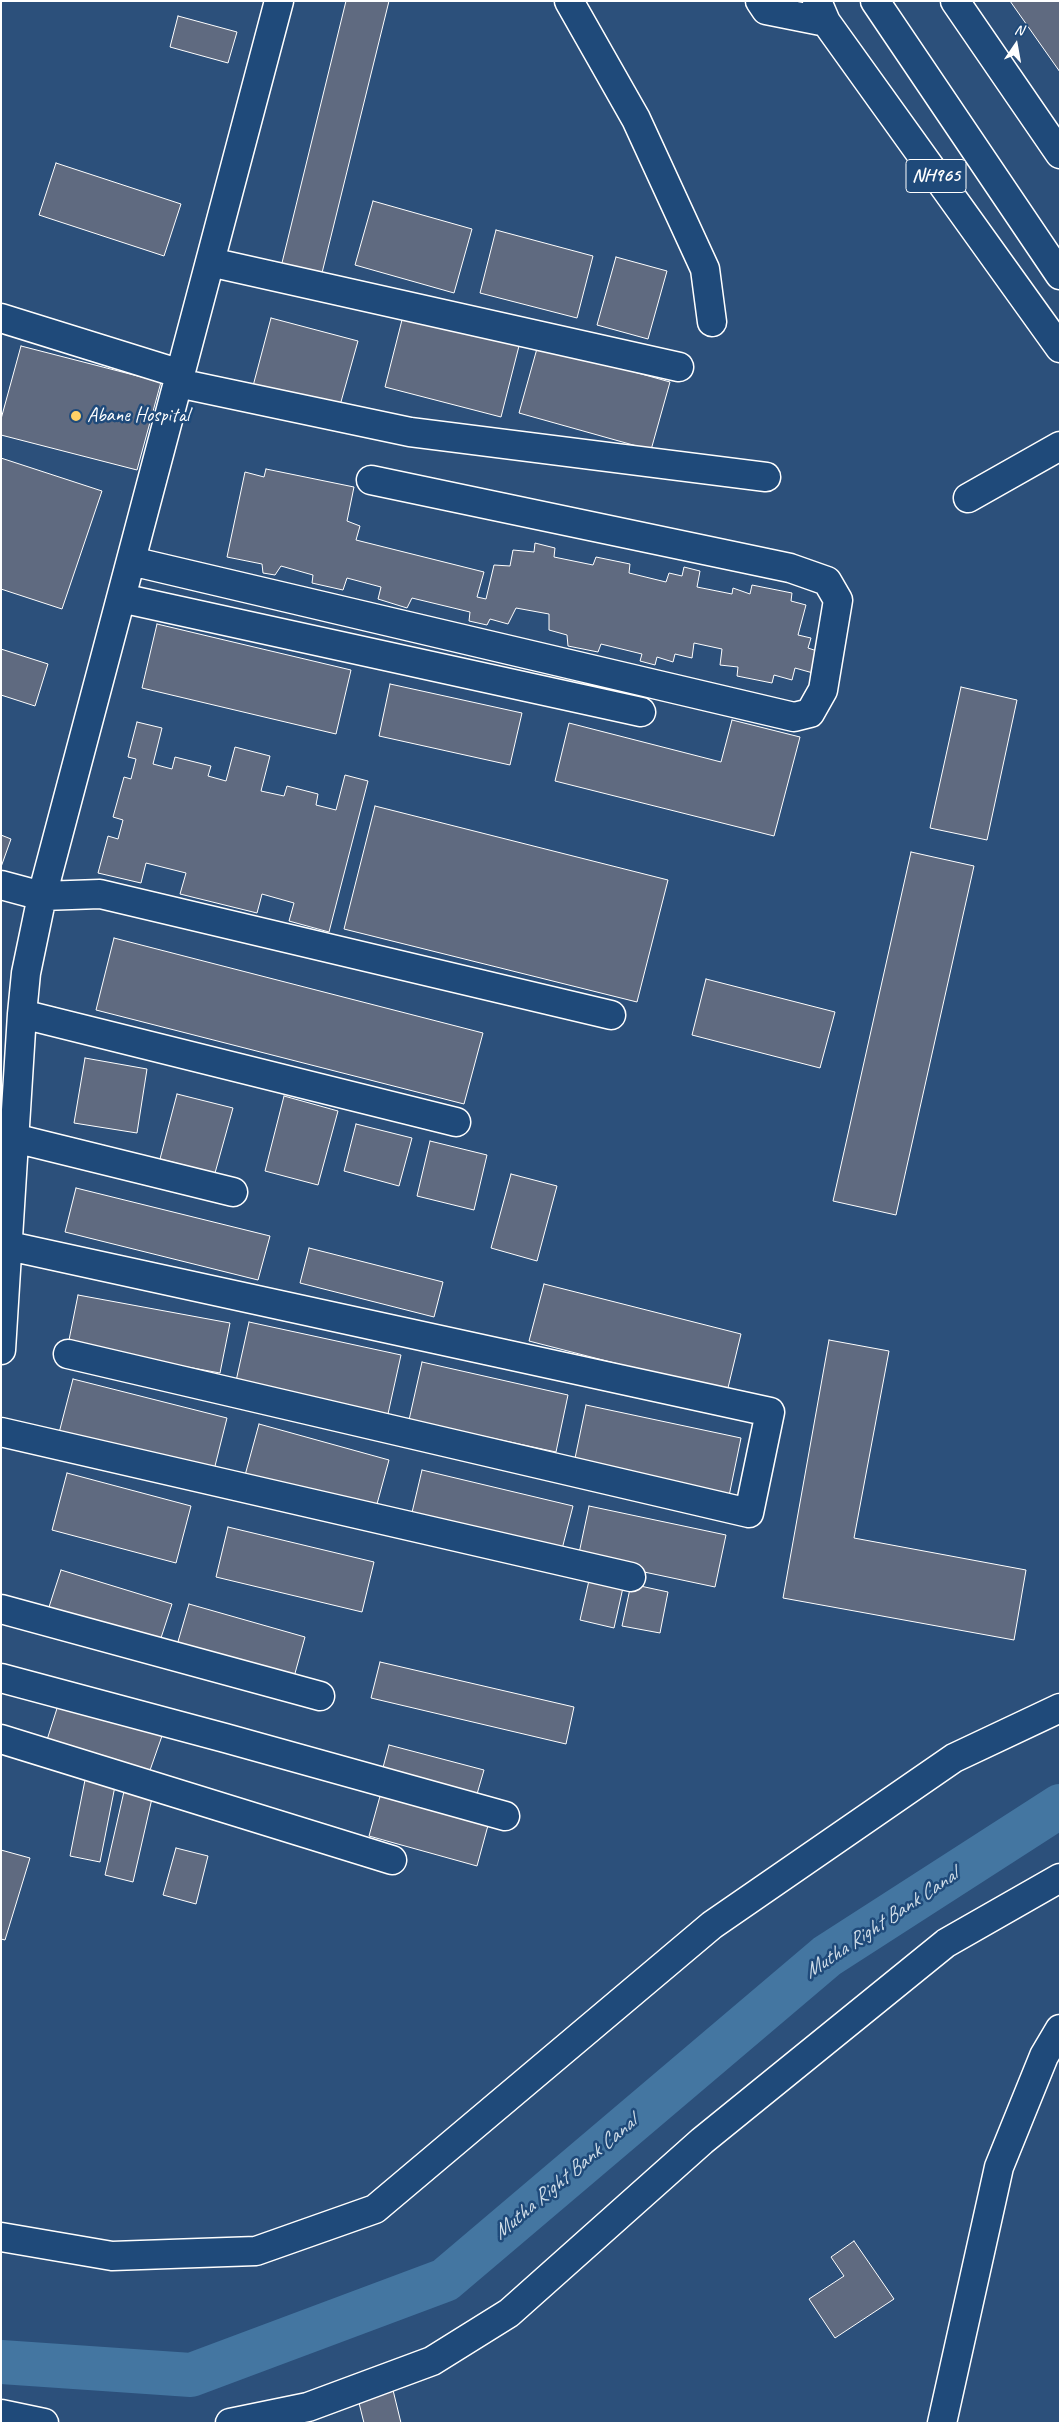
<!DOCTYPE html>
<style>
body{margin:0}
#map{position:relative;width:1061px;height:2424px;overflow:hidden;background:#2c507b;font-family:Caveat,sans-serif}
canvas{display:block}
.frame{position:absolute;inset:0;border:2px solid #fff;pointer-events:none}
.north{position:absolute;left:991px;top:20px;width:50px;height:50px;-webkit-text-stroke:4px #1f4a7a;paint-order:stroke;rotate:12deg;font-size:14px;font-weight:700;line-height:20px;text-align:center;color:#fff}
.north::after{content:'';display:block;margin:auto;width:18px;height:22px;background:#fff;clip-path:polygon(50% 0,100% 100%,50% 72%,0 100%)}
</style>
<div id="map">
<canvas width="1061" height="2424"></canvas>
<div class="frame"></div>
<div class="north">N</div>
</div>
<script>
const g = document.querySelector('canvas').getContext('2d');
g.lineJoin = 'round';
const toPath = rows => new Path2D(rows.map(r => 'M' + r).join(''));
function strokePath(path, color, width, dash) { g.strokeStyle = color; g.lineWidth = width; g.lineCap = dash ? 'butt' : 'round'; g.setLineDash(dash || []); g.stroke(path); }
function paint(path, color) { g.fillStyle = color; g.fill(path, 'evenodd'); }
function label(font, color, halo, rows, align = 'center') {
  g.font = font + ' Caveat,sans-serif'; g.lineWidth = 5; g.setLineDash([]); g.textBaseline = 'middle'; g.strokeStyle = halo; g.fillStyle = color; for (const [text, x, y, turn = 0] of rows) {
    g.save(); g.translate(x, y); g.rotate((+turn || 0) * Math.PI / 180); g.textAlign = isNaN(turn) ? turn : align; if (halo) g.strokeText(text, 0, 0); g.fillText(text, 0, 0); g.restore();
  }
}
const canal = toPath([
 [1,2362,191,2375,445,2280,827,1956,1060,1806]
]);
const building = toPath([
 [346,1,389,1,320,281,280,271,346,1],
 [1010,1,1060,1,1060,72,1010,1],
 [178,16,237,32,228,63,170,47,178,16],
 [56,163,181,204,164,256,39,215,56,163],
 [373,201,472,229,454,293,355,265,373,201],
 [496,230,593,256,577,318,480,293,496,230],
 [616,257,667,271,648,339,597,325,616,257],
 [404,312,520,342,501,417,385,387,404,312],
 [271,318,358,341,339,409,253,386,271,318],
 [538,345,670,382,651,450,519,413,538,345],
 [21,346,161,382,137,470,1,435,1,419,21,346],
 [1,458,102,491,62,609,1,589,1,458],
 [266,469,354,487,347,521,360,526,356,540,484,572,477,597,486,599,494,565,510,566,513,550,534,552,535,543,555,548,554,557,593,565,596,557,630,564,629,573,666,582,669,573,682,576,684,567,700,571,697,587,732,594,733,588,750,594,752,585,792,593,791,601,806,605,798,635,811,638,808,648,820,652,813,673,795,668,792,680,774,675,772,683,737,676,738,667,720,665,722,649,694,643,692,658,675,654,673,662,657,657,655,665,640,661,642,654,601,644,598,652,568,646,567,635,549,630,549,614,516,608,508,624,490,619,487,625,469,621,470,612,412,598,407,608,378,599,381,587,347,578,343,590,312,583,313,575,281,566,275,575,263,573,262,564,227,557,245,472,264,477,266,469],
 [157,624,351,670,336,734,142,688,157,624],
 [1,649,48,664,35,706,1,695,1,649],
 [390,684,522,713,510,765,379,736,390,684],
 [961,687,1017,700,987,840,930,828,961,687],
 [732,720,800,737,774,836,555,781,569,723,721,762,732,720],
 [137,722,162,728,153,764,172,769,175,757,211,766,208,776,226,781,235,747,270,756,261,791,284,796,287,786,318,794,316,805,336,810,345,775,368,781,329,932,289,921,294,903,262,894,257,913,180,894,186,873,146,863,141,883,98,873,108,836,118,839,123,820,113,817,124,777,131,779,136,759,128,757,137,722],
 [375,806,668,880,637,1002,344,929,375,806],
 [1,835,11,839,1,867,1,835],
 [911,852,974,866,896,1215,833,1201,911,852],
 [114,938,483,1033,464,1104,96,1010,114,938],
 [706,979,835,1012,820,1068,692,1035,706,979],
 [85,1058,147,1069,137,1133,74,1123,85,1058],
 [177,1094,233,1108,215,1173,160,1159,177,1094],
 [284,1096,338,1111,318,1185,265,1171,284,1096],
 [356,1124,412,1138,399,1186,344,1171,356,1124],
 [430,1141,487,1155,474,1210,417,1196,430,1141],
 [511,1174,557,1186,537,1261,491,1248,511,1174],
 [76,1188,270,1236,258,1280,65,1232,76,1188],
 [309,1248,443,1282,434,1317,300,1283,309,1248],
 [544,1284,741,1334,727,1392,529,1341,544,1284],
 [78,1295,230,1323,220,1373,68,1345,78,1295],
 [249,1322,401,1355,388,1414,236,1381,249,1322],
 [829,1340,889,1351,854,1538,1026,1570,1014,1640,783,1598,829,1340],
 [422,1362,568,1395,556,1452,409,1420,422,1362],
 [73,1379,227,1418,214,1470,59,1433,73,1379],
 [586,1405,741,1438,729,1496,574,1463,586,1405],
 [259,1424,389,1460,374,1515,244,1479,259,1424],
 [422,1470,573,1506,560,1557,410,1521,422,1470],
 [67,1473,191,1506,176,1563,52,1530,67,1473],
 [589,1506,726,1535,715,1587,578,1558,589,1506],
 [228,1527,374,1562,362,1612,216,1577,228,1527],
 [61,1570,172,1604,160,1641,49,1607,61,1570],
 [590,1576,624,1583,614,1628,580,1620,590,1576],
 [631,1584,668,1592,660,1633,622,1626,631,1584],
 [189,1604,305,1637,294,1677,177,1645,189,1604],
 [380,1662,574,1707,566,1744,371,1698,380,1662],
 [60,1699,163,1733,148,1776,46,1743,60,1699],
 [389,1745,484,1770,475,1801,381,1775,389,1745],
 [86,1775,116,1781,100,1862,70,1856,86,1775],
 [125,1787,153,1794,133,1882,105,1875,125,1787],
 [382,1789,490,1818,477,1866,369,1836,382,1789],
 [176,1848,208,1856,196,1904,163,1895,176,1848],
 [1,1850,30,1858,5,1940,1,1939,1,1850],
 [854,2241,894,2299,835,2338,809,2299,844,2276,831,2257,854,2241],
 [392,2386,401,2423,364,2423,357,2395,392,2386]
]);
const minor = toPath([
 [569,1,636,119,705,269,712,322],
 [210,262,679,367],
 [1,318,181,374],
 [178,383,410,432,766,477],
 [968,498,1060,446],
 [131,561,794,717,810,713,823,690,838,600,827,581,790,568,371,480],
 [121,598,641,712],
 [1,885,42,896,100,894,611,1015],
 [22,1014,456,1122],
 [14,1138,233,1192],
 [9,1246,770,1412,749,1513,68,1354],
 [1,1350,22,1014,26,973,42,896,279,1],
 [1,1432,631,1577],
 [1,1609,320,1696],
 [1,1678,225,1738,505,1816],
 [1,1739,392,1860],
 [1,2237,112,2256,256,2251,375,2209,712,1925,954,1758,1060,1708],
 [1,2414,44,2423],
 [230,2423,308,2407,432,2361,509,2313,702,2141,946,1943,1060,1878],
 [942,2423,999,2167,1044,2056,1060,2029]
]);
const highway = toPath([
 [760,1,766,10,826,22],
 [817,1,826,22,1060,348],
 [875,1,1060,275],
 [955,1,1060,154]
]);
const markers = [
 [76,416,6,"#ffd166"]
];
const shields = [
 [936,176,60]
];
const shieldNames = [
 ["NH965",936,176]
];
const poiNames = [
 ["Abane Hospital",87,416]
];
const waterNames = [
 ["Mutha Right Bank Canal",881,1924,-34],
 ["Mutha Right Bank Canal",565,2178,-40]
];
strokePath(canal, '#4476a1', 44);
paint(building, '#5f6a80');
strokePath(building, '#fff', 1);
strokePath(minor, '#fff', 31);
strokePath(highway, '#fff', 31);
strokePath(minor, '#1f4a7a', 28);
strokePath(highway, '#1f4a7a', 28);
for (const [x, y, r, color] of markers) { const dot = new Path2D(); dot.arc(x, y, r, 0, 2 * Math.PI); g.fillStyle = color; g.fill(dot); strokePath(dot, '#1f4a7a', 2); }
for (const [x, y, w] of shields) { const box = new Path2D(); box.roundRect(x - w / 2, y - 16.5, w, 33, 4); g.fillStyle = '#1f4a7a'; g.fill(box); strokePath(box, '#fff', 1); }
label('bold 19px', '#fff', null, shieldNames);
label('20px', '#fff', '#1f4a7a', poiNames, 'left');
label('italic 21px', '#d0dde8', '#1f4a7a', waterNames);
</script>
